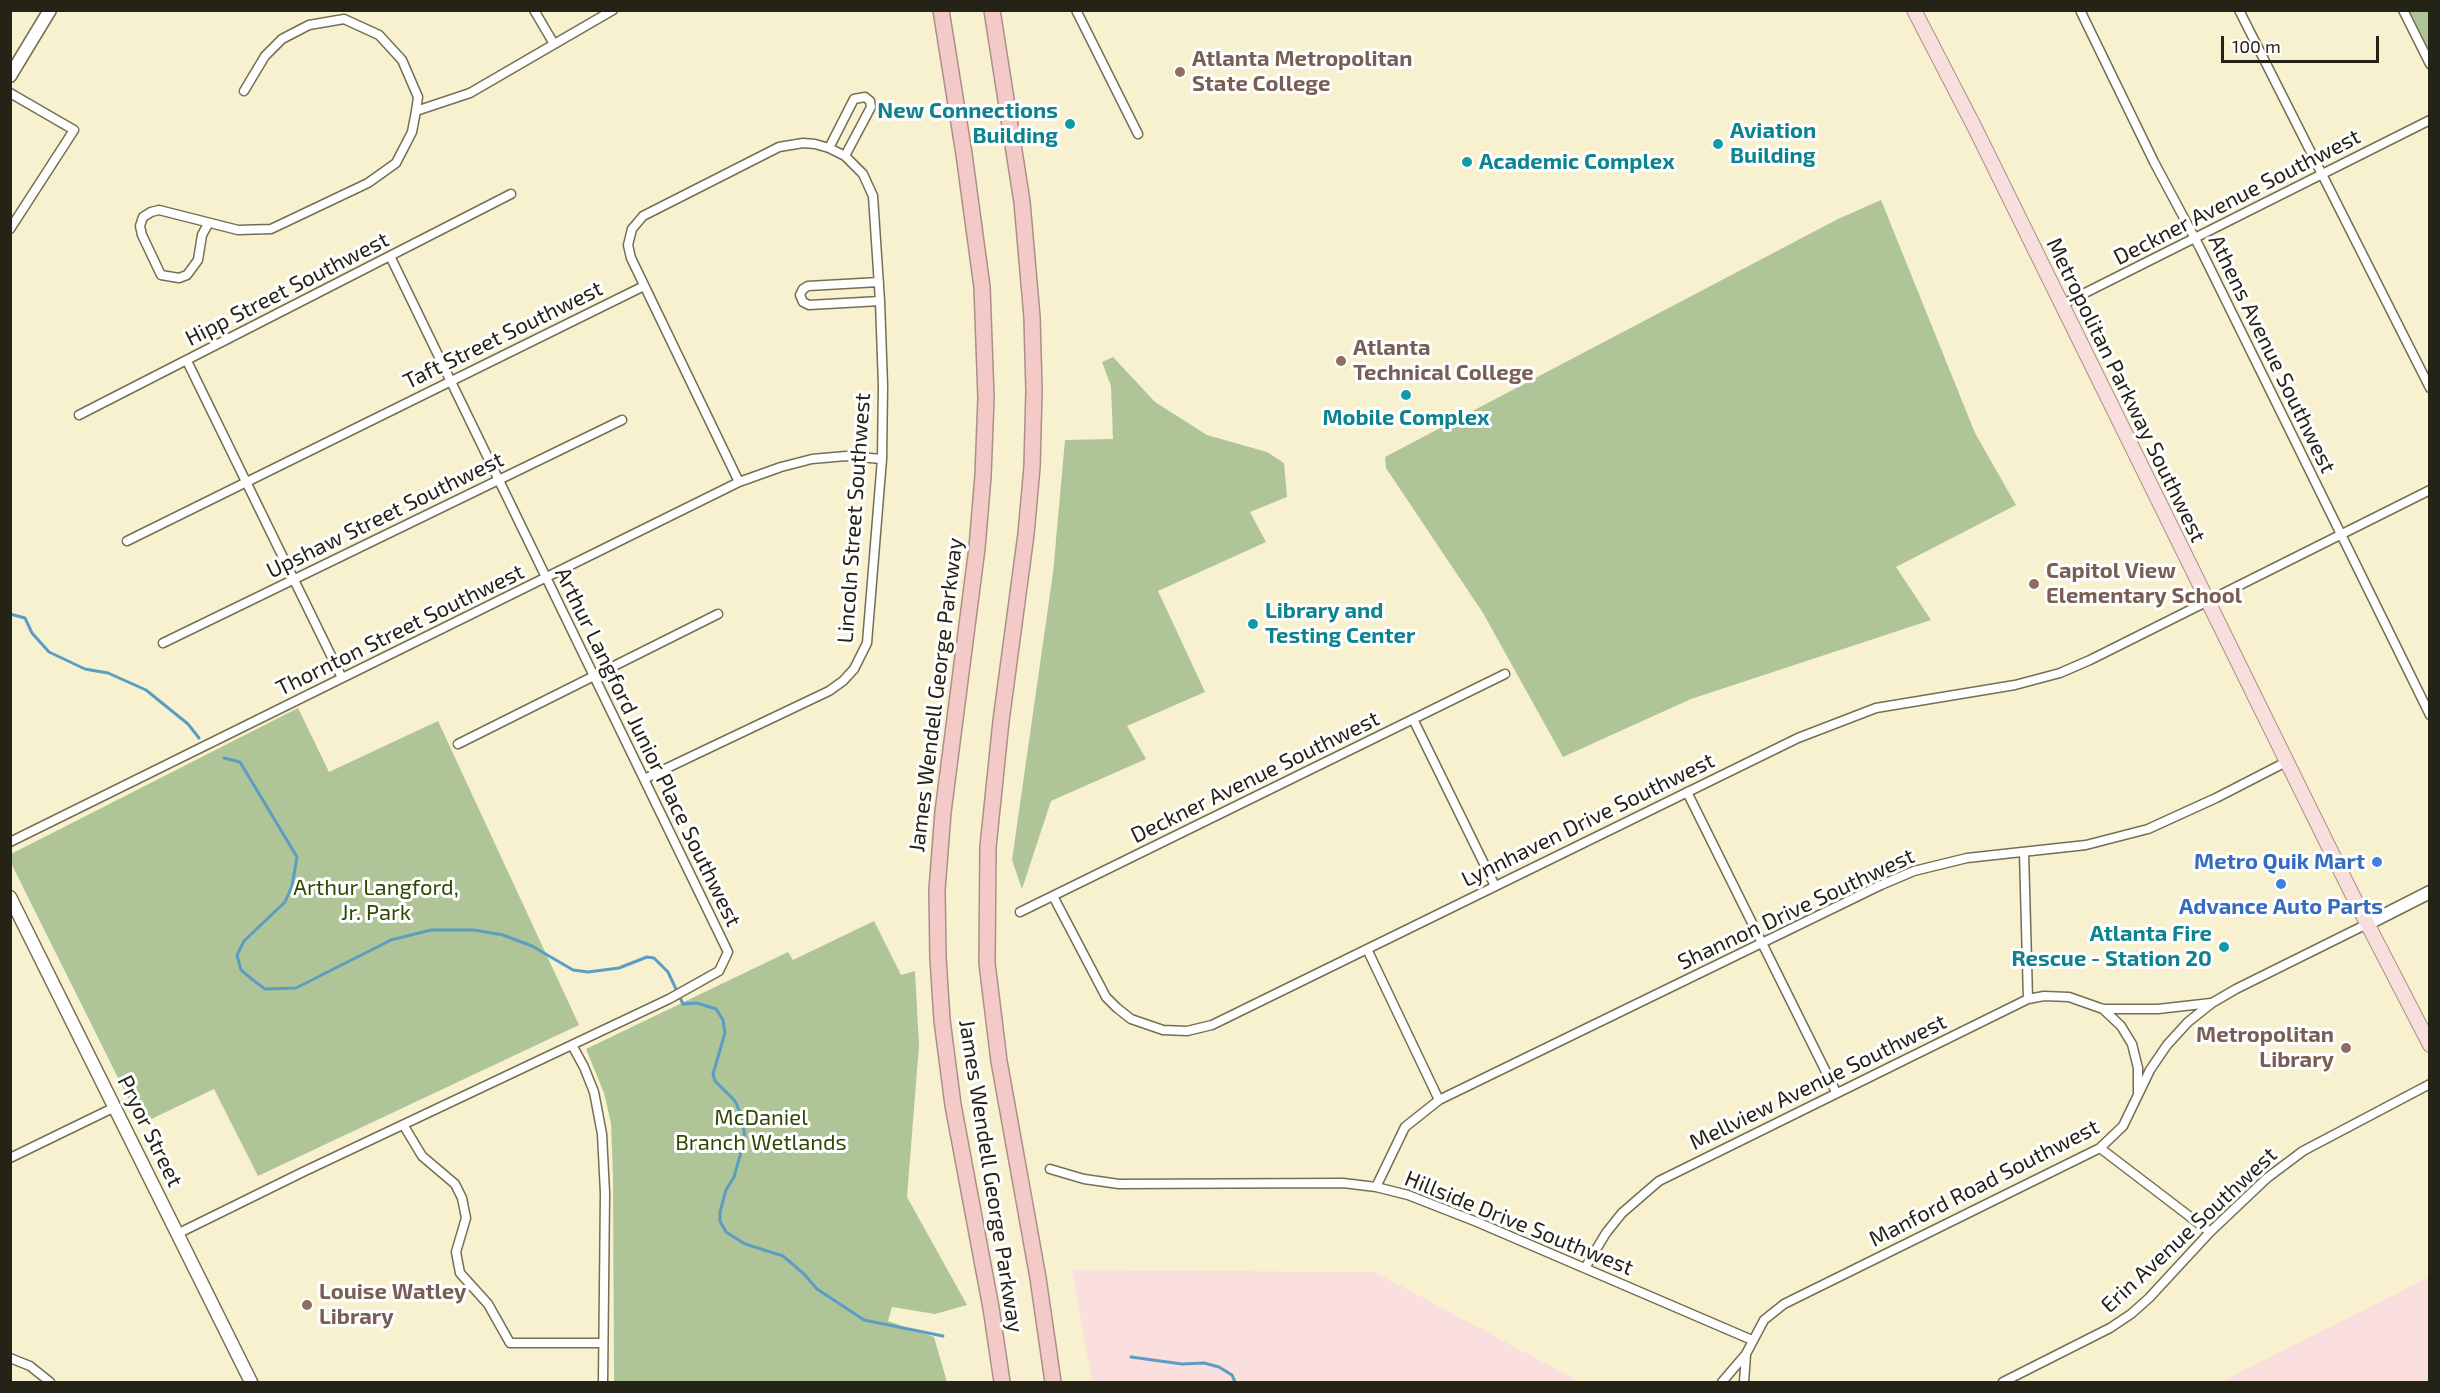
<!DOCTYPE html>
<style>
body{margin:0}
#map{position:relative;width:2440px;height:1393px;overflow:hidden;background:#f7f1cf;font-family:"Exo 2",sans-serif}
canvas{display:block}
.frame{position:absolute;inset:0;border:12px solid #252316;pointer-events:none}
.scale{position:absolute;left:2221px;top:36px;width:158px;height:27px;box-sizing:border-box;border:3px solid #252316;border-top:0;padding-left:8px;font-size:18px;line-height:21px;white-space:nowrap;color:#252316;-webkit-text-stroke:4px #fff;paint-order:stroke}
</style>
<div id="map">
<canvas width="2440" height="1393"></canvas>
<div class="frame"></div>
<div class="scale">100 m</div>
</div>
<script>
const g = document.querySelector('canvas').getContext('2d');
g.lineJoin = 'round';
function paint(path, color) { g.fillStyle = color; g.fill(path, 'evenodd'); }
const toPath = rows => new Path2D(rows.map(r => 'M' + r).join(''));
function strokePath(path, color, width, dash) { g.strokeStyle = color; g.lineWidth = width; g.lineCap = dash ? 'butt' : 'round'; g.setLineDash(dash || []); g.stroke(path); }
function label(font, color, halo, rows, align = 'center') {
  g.font = font + ' "Exo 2",sans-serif'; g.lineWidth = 6; g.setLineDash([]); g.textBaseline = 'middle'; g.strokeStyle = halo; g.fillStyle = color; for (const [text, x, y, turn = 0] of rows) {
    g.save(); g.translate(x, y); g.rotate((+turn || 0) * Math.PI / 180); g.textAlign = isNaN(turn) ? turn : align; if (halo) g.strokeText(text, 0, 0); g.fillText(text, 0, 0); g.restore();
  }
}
const industrial = toPath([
 [1072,1270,1375,1272,1580,1382,1092,1382],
 [2429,1277,2429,1382,2221,1382]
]);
const green = toPath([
 [2399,11,2429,11,2429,73],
 [1881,200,1975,433,2016,505,1896,567,1931,620,1691,699,1563,757,1483,613,1386,468,1385,457,1838,219],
 [1113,357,1155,402,1207,435,1267,452,1284,463,1287,497,1250,512,1266,542,1158,591,1205,692,1127,726,1146,759,1051,801,1022,889,1012,860,1053,573,1065,440,1113,439,1111,386,1102,362],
 [298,708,329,772,438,721,579,1025,258,1176,214,1089,141,1124,11,863,11,854],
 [874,921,901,975,915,971,919,1045,907,1197,967,1305,935,1314,892,1307,888,1321,934,1337,947,1382,614,1382,613,1177,611,1123,604,1093,586,1049,788,952,793,960]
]);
const stream = toPath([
 [10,614,25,618,32,633,49,652,85,669,108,673,146,690,188,724,199,738],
 [224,758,240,762,297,857,292,886,285,902,244,941,237,955,241,970,253,980,265,989,296,988,391,940,431,930,474,930,503,935,532,946,573,970,588,972,619,968,647,957,654,958,668,972,683,1004,697,1003,716,1009,723,1020,725,1033,713,1074,715,1081,735,1101,742,1117,745,1138,734,1177,726,1190,720,1212,720,1221,726,1232,745,1244,783,1256,804,1274,817,1289,864,1320,943,1336],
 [1131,1357,1182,1364,1204,1363,1219,1367,1232,1375,1235,1382]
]);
const street = toPath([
 [534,10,554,44],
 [1076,10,1138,134],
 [2080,10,2154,162,2200,248,2430,715],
 [2239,10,2430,388],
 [2403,10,2430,64],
 [244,91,265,56,282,39,309,25,344,19,379,35,402,60,418,97,416,111],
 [10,93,74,130,10,229],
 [829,148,854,99,865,97,870,101,871,107,845,156],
 [208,224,202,235,198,260,187,275,179,278,161,275,142,235,140,226,143,217,151,212,159,210,238,230,271,229,368,183,396,163,412,132,416,111,470,93,613,10],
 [879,282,808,286,803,289,800,295,803,302,809,305,880,301],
 [2061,305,2430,120],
 [187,361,342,678],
 [79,415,511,194],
 [127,541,644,286],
 [163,643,622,420],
 [1413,719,1495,886],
 [458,744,718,614],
 [644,779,829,691,843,681,854,669,867,643,882,459,883,386,880,301,873,196,863,174,845,156,829,148,815,144,803,143,779,147,643,216,632,229,628,245,631,258,739,482],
 [1687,792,1836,1092],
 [10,842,739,482,781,467,812,459,846,456,882,459],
 [2024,852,2028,999],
 [1053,896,1106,997,1117,1008,1131,1019,1163,1030,1187,1031,1212,1025,1798,738,1876,708,2015,685,2060,673,2090,660,2430,490],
 [1020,912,1505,674],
 [1367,949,1439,1100],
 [2103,1009,2121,1026,2132,1044,2138,1068,2138,1092],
 [572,1045,584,1067,594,1092,602,1134,605,1193,603,1382],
 [404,1126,422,1156,455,1184,462,1198,466,1218,456,1252,460,1273,488,1304,510,1343,603,1343],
 [2100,1148,2210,1232],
 [10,1158,115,1107],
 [1050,1169,1084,1179,1119,1184,1343,1183,1376,1187,1408,1195,1477,1222,1752,1340],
 [1376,1187,1405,1127,1439,1100,1881,885,1914,871,1967,858,2086,845,2148,829,2216,798,2286,762],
 [177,1234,305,1171,669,999,719,971,728,952,390,256],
 [1585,1268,1606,1233,1622,1213,1659,1181,2028,999,2044,996,2069,997,2103,1009,2158,1009,2211,1003],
 [10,1358,30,1366,50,1382],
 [1722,1382,1746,1354,1764,1320,1784,1304,2100,1148,2123,1126,2150,1070,2167,1045,2188,1022,2212,1003,2236,989,2367,924],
 [1744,1382,1746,1354],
 [2003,1382,2110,1328,2131,1314,2149,1298,2210,1232,2267,1178,2303,1151,2430,1084]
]);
const secondary = toPath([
 [10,76,50,10],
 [10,897,251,1382],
 [2367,924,2430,892]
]);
const primary = toPath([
 [1914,10,1975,128,2352,894,2430,1045]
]);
const highway = toPath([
 [941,10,964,154,982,287,986,398,983,476,977,548,943,812,937,890,938,958,942,1020,953,1105,991,1308,1002,1382],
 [992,10,1022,202,1032,317,1034,391,1032,467,1026,534,1001,721,988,847,987,963,999,1061,1038,1278,1053,1382]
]);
const markers = [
 [1180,72,6,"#8d6e63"],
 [1070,124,6,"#0f9aa8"],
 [1718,144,6,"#0f9aa8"],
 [1467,162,6,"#0f9aa8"],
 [1341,361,6,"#8d6e63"],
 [1406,395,6,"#0f9aa8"],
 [2034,584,6,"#8d6e63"],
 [1253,624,6,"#0f9aa8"],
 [2377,862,6,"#3f7fe0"],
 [2281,884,6,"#3f7fe0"],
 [2224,947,6,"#0f9aa8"],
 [2346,1048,6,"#8d6e63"],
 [307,1305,6,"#8d6e63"]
];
const educationNames = [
 ["Atlanta Metropolitan",1192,59],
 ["State College",1192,84],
 ["Atlanta",1353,348],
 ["Technical College",1353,373],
 ["Capitol View",2046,571],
 ["Elementary School",2046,596],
 ["Metropolitan",2334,1035,"right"],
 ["Library",2334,1060,"right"],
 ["Louise Watley",319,1292],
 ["Library",319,1317]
];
const cultureNames = [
 ["New Connections",1058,111,"right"],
 ["Building",1058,136,"right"],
 ["Aviation",1730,131],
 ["Building",1730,156],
 ["Academic Complex",1479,162],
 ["Mobile Complex",1406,418,"center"],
 ["Library and",1265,611],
 ["Testing Center",1265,636],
 ["Atlanta Fire",2212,934,"right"],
 ["Rescue - Station 20",2212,959,"right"]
];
const streetNames = [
 ["Deckner Avenue Southwest",2237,197,-27],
 ["Hipp Street Southwest",287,289,-27],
 ["Taft Street Southwest",503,335,-26],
 ["Athens Avenue Southwest",2272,354,64],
 ["Metropolitan Parkway Southwest",2126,390,64],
 ["Upshaw Street Southwest",385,515,-26],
 ["Lincoln Street Southwest",854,518,-86],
 ["Thornton Street Southwest",400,630,-26],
 ["James Wendell George Parkway",936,695,-83],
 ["Arthur Langford Junior Place Southwest",648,747,64],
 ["Deckner Avenue Southwest",1255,777,-26],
 ["Lynnhaven Drive Southwest",1588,820,-26],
 ["Shannon Drive Southwest",1796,909,-25],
 ["Mellview Avenue Southwest",1818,1082,-26],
 ["Pryor Street",150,1131,64],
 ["James Wendell George Parkway",991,1176,81],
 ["Manford Road Southwest",1984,1183,-27],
 ["Hillside Drive Southwest",1519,1223,22],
 ["Erin Avenue Southwest",2189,1230,-43]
];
const shopNames = [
 ["Metro Quik Mart",2365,862],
 ["Advance Auto Parts",2281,907,"center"]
];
const parkNames = [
 ["Arthur Langford,",376,888],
 ["Jr. Park",376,913],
 ["McDaniel",761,1118],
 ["Branch Wetlands",761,1143]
];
paint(industrial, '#fadfde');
paint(green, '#b0c597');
strokePath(stream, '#5c9ec3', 3);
strokePath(street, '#756f51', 11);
strokePath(secondary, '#756f51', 15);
strokePath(primary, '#ab9089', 16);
strokePath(highway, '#ab9089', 18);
strokePath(street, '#fff', 8);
strokePath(secondary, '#fff', 12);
strokePath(primary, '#f8dfdd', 14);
strokePath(highway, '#f3cac7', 15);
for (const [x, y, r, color] of markers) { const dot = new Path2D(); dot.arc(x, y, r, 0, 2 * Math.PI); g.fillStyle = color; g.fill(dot); strokePath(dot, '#fff', 2); }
label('bold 22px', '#785e54', '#fff', educationNames, 'left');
label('bold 22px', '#0d838f', '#fff', cultureNames, 'left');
label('22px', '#252316', '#fff', streetNames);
label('bold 22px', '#366cbe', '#fff', shopNames, 'right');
label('22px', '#314803', '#fff', parkNames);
</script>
